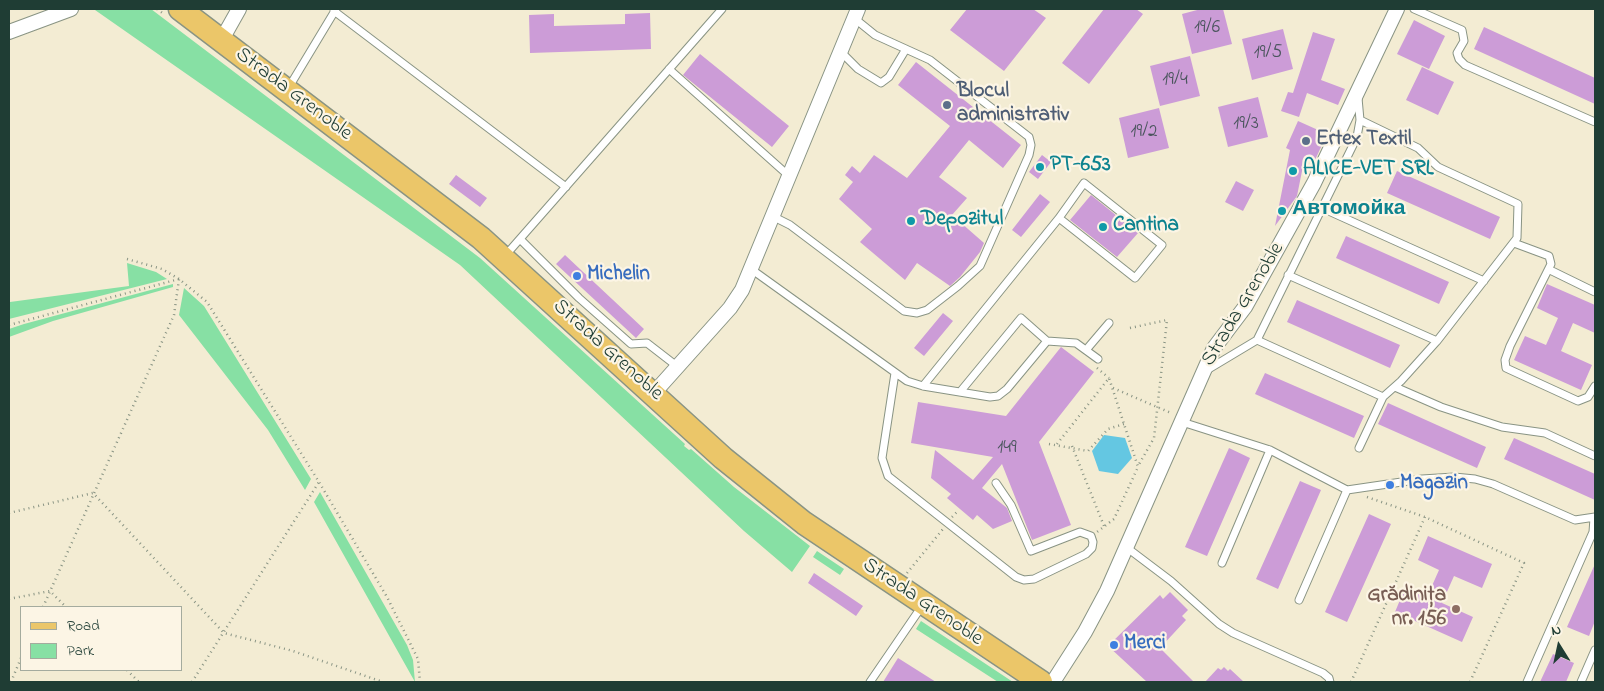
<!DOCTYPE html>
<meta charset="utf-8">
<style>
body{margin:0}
#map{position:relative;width:1604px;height:691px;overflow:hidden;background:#f3ecd3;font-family:"Indie Flower",sans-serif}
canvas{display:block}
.frame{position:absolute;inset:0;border:10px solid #1f3d34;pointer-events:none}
.legend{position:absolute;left:20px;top:606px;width:162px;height:65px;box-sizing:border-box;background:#fcf5e5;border:1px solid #a4ab9e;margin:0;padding:6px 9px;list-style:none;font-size:15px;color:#1f3d34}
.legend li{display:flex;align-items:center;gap:10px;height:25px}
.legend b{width:25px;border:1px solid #a4ab9e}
.north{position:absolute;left:1534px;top:621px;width:50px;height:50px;-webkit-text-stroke:4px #fcf5e5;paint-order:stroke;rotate:350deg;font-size:14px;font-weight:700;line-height:20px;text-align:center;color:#1f3d34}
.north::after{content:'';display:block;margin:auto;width:18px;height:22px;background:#1f3d34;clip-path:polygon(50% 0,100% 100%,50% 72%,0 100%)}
</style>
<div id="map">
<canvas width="1604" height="691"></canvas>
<div class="frame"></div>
<ul class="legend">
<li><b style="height:6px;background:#ebc669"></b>Road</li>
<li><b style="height:14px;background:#87e0a4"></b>Park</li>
</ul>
<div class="north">N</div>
</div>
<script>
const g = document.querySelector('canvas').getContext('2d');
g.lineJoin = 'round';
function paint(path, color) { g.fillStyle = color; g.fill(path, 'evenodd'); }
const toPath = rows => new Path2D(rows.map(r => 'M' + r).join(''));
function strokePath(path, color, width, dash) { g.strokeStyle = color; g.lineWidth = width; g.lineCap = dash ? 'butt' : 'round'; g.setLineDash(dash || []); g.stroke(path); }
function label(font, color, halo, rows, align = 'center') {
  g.font = font + ' "Indie Flower",sans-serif'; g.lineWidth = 4.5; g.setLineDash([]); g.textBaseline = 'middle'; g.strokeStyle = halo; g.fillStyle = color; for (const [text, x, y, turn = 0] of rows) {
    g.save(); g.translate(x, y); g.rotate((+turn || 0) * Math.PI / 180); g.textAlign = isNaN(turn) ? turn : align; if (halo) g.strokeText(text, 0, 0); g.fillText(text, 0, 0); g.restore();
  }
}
const green = toPath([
 [98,9,151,9,480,258,685,444,684,446,689,450,691,449,734,487,810,546,792,572,744,531,460,265,95,10],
 [127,263,156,272,167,279,9,319,10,302,129,286],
 [173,284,173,287,53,321,9,337,9,329,24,324],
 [184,288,204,306,311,479,305,490,268,430,179,315],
 [320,492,407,645,413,660,415,682,314,502],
 [817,551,844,569,840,575,813,557],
 [921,621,1013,682,998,682,916,629]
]);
const water = toPath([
 [1104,435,1125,438,1132,458,1118,474,1099,471,1092,451]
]);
const building = toPath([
 [967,9,1033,9,1046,18,1004,71,950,30],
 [1104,9,1136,9,1143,14,1089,84,1062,63],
 [1201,9,1223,9,1232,44,1192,54,1182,14],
 [650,13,651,49,530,53,529,15,554,14,554,26,625,24,625,14],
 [1414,20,1445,36,1429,69,1397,54],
 [1484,27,1595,78,1595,104,1474,49],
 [1283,29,1293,69,1252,80,1242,39],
 [1313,32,1335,39,1321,80,1345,89,1338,105,1307,93,1299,117,1281,111,1288,92,1293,93],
 [700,54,789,126,772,147,683,75],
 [1190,56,1200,96,1160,106,1150,66],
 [916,62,1021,145,1003,168,969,140,939,177,967,198,952,215,984,243,980,252,960,277,950,286,917,263,905,280,860,242,872,229,839,199,853,182,845,175,852,166,860,173,874,155,907,178,950,126,898,85],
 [1422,67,1454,82,1438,115,1406,100],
 [1258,97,1268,137,1228,147,1218,107],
 [1159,108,1169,148,1128,158,1119,118],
 [1298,121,1327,134,1315,160,1305,156,1297,196,1275,226,1290,150,1286,148],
 [1042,155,1051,162,1038,179,1029,172],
 [1397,171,1500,217,1490,239,1387,193],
 [456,175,487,198,480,207,449,184],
 [1236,181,1254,190,1243,211,1225,202],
 [1040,194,1050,202,1021,237,1012,230],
 [1091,195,1138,233,1117,257,1070,220],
 [1346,236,1449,282,1439,304,1336,258],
 [565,255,644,329,636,338,556,264],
 [1547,284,1595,305,1595,333,1573,323,1561,351,1592,365,1581,390,1514,360,1525,336,1546,345,1558,318,1537,308],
 [1297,300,1400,345,1390,368,1287,322],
 [943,313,953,321,924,356,914,348],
 [1061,347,1094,372,1039,442,1071,525,1032,540,1002,464,982,488,1007,508,1012,521,993,529,977,515,973,520,947,498,951,494,931,478,935,450,973,480,993,457,911,443,918,402,1006,416],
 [1265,373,1364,416,1354,438,1255,394],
 [1388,403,1486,447,1477,468,1378,424],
 [1514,438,1595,474,1595,500,1504,459],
 [1229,448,1250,458,1207,556,1185,547],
 [1300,481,1321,490,1278,589,1256,579],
 [1369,514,1391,524,1347,622,1325,612],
 [1428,536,1492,564,1482,588,1454,576,1442,603,1473,617,1462,642,1395,612,1405,588,1427,597,1439,570,1418,560],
 [1595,564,1595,621,1589,636,1567,627],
 [814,573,863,606,856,616,808,583],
 [1170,592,1188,610,1182,616,1186,620,1160,648,1194,682,1147,682,1108,646,1160,595,1163,599],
 [1553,654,1574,663,1566,682,1540,682],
 [898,658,936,682,883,682],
 [1224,667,1228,671,1230,669,1244,682,1205,682,1218,668,1221,670]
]);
const path = toPath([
 [157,9,164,14],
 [127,259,162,269,179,279,207,302,319,482,387,597,418,659,420,682],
 [9,325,179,279],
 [1130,328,1167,320,1154,438,1138,466],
 [1097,368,1109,378],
 [1113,388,1171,413],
 [1049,444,1088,451,1108,429,1124,424],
 [1057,444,1109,378,1138,467,1114,519,1097,532],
 [1072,446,1104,526],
 [1367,497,1425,517,1524,563,1470,682],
 [9,513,93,493,224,633,293,651,383,682],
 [952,517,958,511],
 [907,573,943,529],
 [9,599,50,591,66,607],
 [43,607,174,315,179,279],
 [127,670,139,682],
 [11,682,21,658],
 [192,682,319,482],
 [1351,682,1425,517]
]);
const lane = toPath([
 [1414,9,1462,30,1464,41,1457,53,1459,59,1465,65,1595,122],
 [334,11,566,187],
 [841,52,858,69,881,83,889,77,906,49],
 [669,69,789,176],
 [289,87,336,9],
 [1322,208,1484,281],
 [772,216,790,225,904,311,917,313,927,310,958,286,980,266,1029,155,1031,145,1029,137,930,60,875,35,854,18],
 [520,239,579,298,631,344,647,343,678,367],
 [1514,243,1549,256,1551,264,1510,346,1505,360,1506,368,1578,401,1588,397,1595,386],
 [504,257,722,9],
 [751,269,907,381,923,386,990,397,998,396,1007,389,1047,341,1076,343,1098,359],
 [1550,270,1595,292],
 [1288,275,1437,341],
 [1257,340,1383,397],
 [1086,350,1109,323],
 [1207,370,1257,340,1357,137,1360,120,1358,98],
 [895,373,882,458,888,476,1016,577,1024,580,1034,579,1086,554,1092,548,1093,542,1091,536,1080,532,1031,551,1011,505,996,483],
 [923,386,1059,218,1084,183,1162,245,1135,278,1059,218],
 [1395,387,1441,407,1502,427,1545,433,1595,456],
 [960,392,1021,318,1047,341],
 [1182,422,1270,450,1347,490,1299,600],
 [1359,448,1383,397,1401,381,1437,341,1517,238,1518,204,1438,167,1418,148,1360,120],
 [1347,490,1422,479,1454,477,1475,479,1493,484,1575,520,1595,517],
 [1126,547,1171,581,1219,624,1233,633,1323,673,1329,678,1330,682],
 [1222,563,1270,450],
 [870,682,922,606],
 [1527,682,1593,532,1594,518],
 [1581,682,1595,650]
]);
const street = toPath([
 [9,32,71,9],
 [221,41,239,9],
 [653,394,730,308,742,290,858,9],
 [1053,682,1085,632,1107,591,1214,348,1245,307,1314,183,1397,9]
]);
const primary = toPath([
 [180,9,481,238,723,458,804,523,1041,682]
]);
const markers = [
 [947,105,5,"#5c6f8a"],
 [1306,141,5,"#5c6f8a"],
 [1040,167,5,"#0f9aa8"],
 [1293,171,5,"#0f9aa8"],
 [1282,211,5,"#0f9aa8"],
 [911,221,5,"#0f9aa8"],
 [1103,227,5,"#0f9aa8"],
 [577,276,5,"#3f7fe0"],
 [1390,485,5,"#3f7fe0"],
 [1456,609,5,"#8d6e63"],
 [1114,645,5,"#3f7fe0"]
];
const numberNames = [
 ["19/6",1207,29],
 ["19/5",1268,54],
 ["19/4",1175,81],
 ["19/3",1246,125],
 ["19/2",1144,133],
 ["149",1007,449]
];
const serviceNames = [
 ["Blocul",957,93],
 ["administrativ",957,117],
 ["Ertex Textil",1316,141]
];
const streetNames = [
 ["Strada Grenoble",293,95,37],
 ["Strada Grenoble",1244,305,-59],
 ["Strada Grenoble",607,351,42],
 ["Strada Grenoble",922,603,34]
];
const cultureNames = [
 ["PT-653",1050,167],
 ["ALICE-VET SRL",1303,171],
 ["Автомойка",1292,211],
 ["Depozitul",921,221],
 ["Cantina",1113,227]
];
const shopNames = [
 ["Michelin",587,276],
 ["Magazin",1400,485],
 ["Merci",1124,645]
];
const educationNames = [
 ["Grădinița",1446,597],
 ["nr. 156",1446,621]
];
paint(green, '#87e0a4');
paint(water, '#64c7e2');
paint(building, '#cc9cd7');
strokePath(lane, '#899484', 9);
strokePath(street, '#899484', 16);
strokePath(primary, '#899484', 25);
strokePath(path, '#899484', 2.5, [1, 4]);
strokePath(lane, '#fff', 7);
strokePath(street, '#fff', 14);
strokePath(primary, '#ebc669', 22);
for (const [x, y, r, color] of markers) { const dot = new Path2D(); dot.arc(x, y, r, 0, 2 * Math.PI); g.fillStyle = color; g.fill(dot); strokePath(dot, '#fcf5e5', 2); }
label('19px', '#4a555d', null, numberNames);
label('bold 21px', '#4e5e75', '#fcf5e5', serviceNames, 'left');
label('21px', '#1f3d34', '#fcf5e5', streetNames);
label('bold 21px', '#0d838f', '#fcf5e5', cultureNames, 'left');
label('bold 21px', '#366cbe', '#fcf5e5', shopNames, 'left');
label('bold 21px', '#785e54', '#fcf5e5', educationNames, 'right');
</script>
